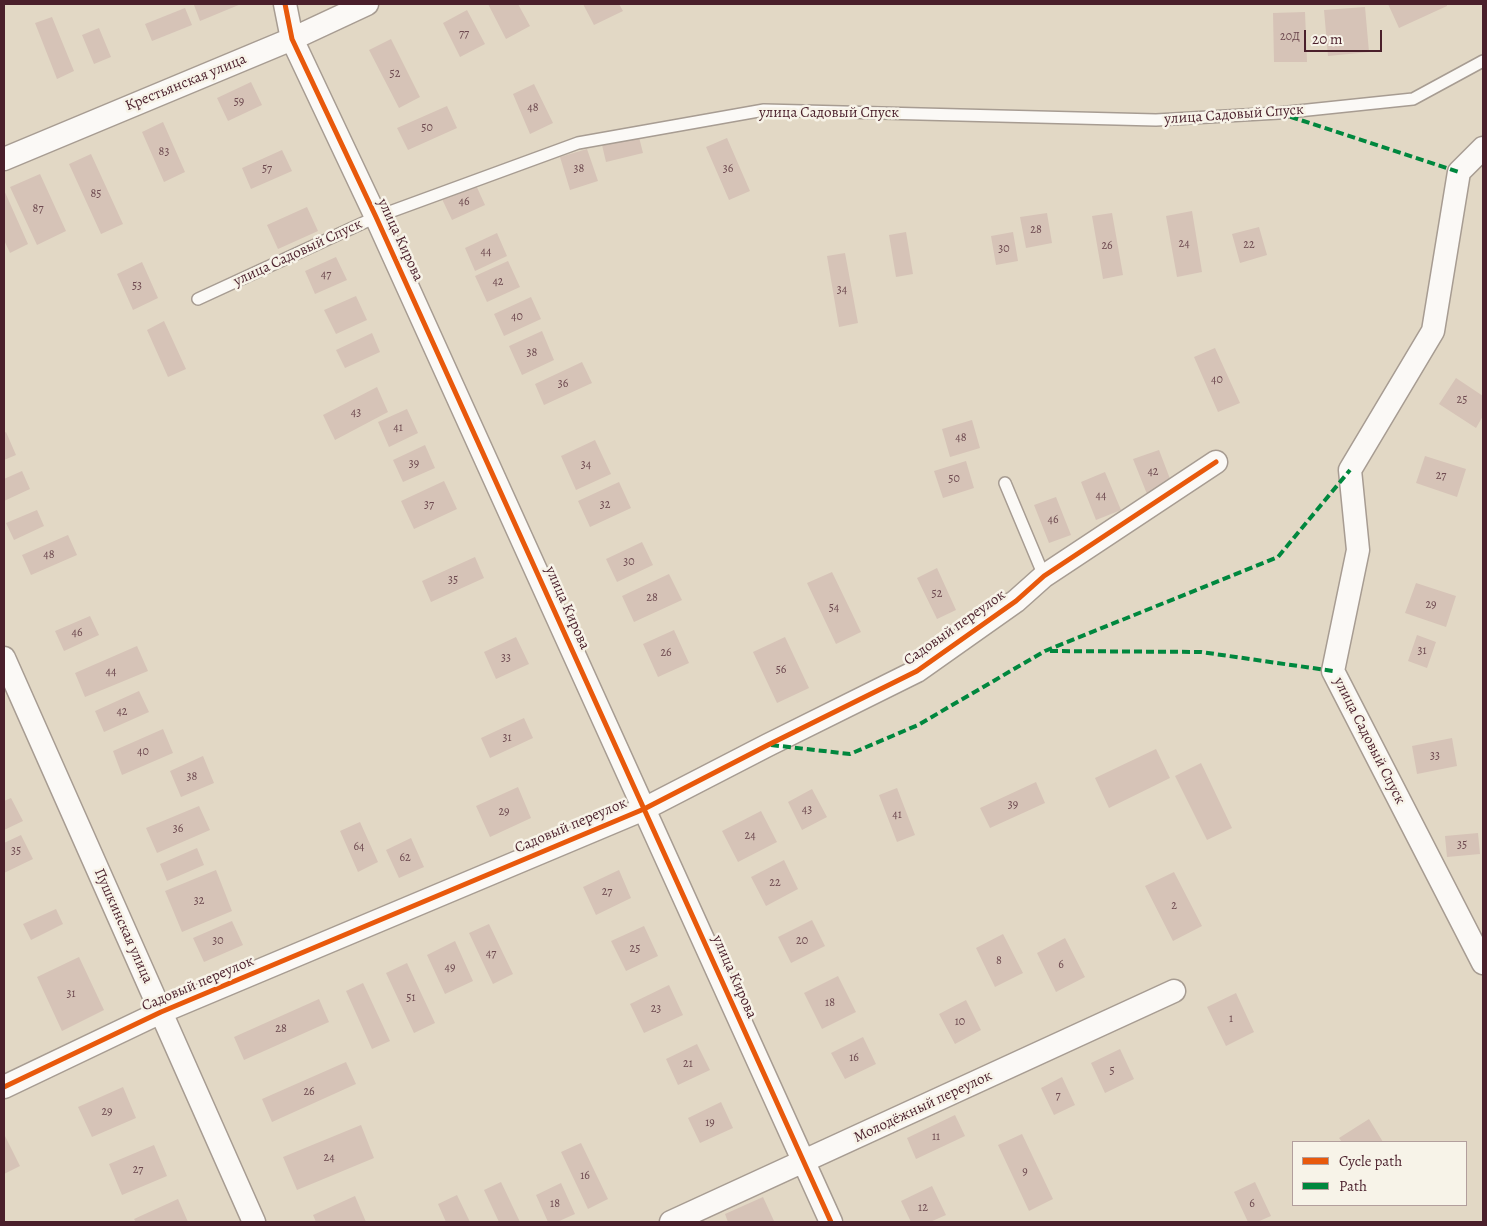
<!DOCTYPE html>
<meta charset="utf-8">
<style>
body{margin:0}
#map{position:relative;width:1487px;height:1226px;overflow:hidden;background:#e2d8c5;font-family:Alegreya,serif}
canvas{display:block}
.frame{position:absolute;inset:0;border:5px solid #4a1f2b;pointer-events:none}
.legend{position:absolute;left:1292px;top:1141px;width:175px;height:65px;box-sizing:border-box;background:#f7f3e8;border:1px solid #b29e9c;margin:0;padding:6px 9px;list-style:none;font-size:15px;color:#4a1f2b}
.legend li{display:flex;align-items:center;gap:10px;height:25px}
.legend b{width:25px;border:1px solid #b29e9c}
.scale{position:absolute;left:1304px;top:30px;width:78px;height:22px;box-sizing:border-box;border:2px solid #4a1f2b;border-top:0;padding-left:6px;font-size:15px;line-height:18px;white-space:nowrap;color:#4a1f2b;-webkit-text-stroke:4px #f7f3e8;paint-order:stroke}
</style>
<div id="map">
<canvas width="1487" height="1226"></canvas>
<div class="frame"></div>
<ul class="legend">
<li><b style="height:6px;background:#e8590c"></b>Cycle path</li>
<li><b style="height:6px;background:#00873e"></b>Path</li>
</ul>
<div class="scale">20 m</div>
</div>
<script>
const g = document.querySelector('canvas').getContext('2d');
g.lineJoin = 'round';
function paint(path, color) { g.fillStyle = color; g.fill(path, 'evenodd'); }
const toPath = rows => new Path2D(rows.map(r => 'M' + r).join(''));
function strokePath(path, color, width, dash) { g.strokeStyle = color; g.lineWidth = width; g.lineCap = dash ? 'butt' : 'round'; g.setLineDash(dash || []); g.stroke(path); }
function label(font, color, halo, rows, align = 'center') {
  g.font = font + ' Alegreya,serif'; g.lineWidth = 5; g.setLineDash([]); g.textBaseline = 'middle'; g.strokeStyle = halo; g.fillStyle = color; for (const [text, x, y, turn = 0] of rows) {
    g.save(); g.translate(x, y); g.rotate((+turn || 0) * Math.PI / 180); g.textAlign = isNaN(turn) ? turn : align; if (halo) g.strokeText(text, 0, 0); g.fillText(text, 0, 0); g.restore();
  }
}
const building = toPath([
 [195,4,241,4,200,21,194,5],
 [488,4,518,4,530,26,506,39],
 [583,4,619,4,623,11,594,25],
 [1388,4,1447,4,1447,6,1399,28],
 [1365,7,1369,52,1328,56,1324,10],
 [185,8,192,25,152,41,145,24],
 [467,10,485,44,460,57,443,23],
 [1305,12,1307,62,1274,62,1273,13],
 [52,17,74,71,57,79,35,23],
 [99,28,111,57,94,64,82,35],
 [391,39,420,97,399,108,369,50],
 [251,82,262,105,228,121,217,98],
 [534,84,553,123,530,134,513,94],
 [447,106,457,128,408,150,397,128],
 [163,122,185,172,164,182,142,132],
 [639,137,643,153,606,162,602,145],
 [727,138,750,191,729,200,706,147],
 [587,149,598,181,570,190,560,157],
 [282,150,292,171,251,189,242,168],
 [91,154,123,224,101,234,69,164],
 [40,174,66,231,37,245,10,187],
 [475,183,485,205,452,220,442,199],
 [4,190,28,244,10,253,4,240],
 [307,207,318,231,278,249,267,225],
 [1192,211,1202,272,1177,277,1166,216],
 [1047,213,1052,243,1026,248,1020,217],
 [1112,213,1123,275,1103,279,1092,216],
 [1259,227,1267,255,1240,263,1232,234],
 [906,232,913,274,896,277,889,235],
 [1013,232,1018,261,996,265,991,236],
 [497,233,507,256,475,271,465,248],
 [845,253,858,323,839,327,827,256],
 [336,257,347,280,315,294,305,271],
 [508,261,520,287,487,302,475,276],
 [142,262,158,298,133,310,117,274],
 [356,296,367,320,336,334,324,310],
 [531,297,541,319,504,336,494,314],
 [164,321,186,369,168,377,147,330],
 [542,331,554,360,522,375,509,346],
 [372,333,380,352,345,368,336,350],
 [1215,348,1240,403,1218,412,1194,357],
 [582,362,592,383,544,405,535,384],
 [1456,378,1483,396,1483,416,1476,428,1439,404],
 [377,387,388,412,335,440,323,415],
 [407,409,418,433,389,447,378,422],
 [972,420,980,448,950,457,942,429],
 [6,432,16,455,4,460,4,433],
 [595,440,611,474,576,490,561,456],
 [425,445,435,468,403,482,393,460],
 [1159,450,1172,484,1147,494,1133,459],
 [1425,456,1466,469,1457,497,1416,483],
 [966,461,974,488,943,498,934,471],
 [22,471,30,489,4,501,4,479],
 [1105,472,1121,510,1096,520,1081,482],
 [444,481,457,509,414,529,401,501],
 [619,482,631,508,590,527,578,501],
 [1056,497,1071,535,1049,543,1034,505],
 [37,510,44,526,14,540,6,523],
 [68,535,77,555,31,575,22,555],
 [642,542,653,565,617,582,606,559],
 [475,557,484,578,431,602,422,581],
 [937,568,956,610,937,619,917,578],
 [832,572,861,632,836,644,807,583],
 [669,574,682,600,634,622,622,596],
 [1416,583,1456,596,1446,627,1405,613],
 [90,616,99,635,64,651,55,631],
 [674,630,689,663,658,677,643,644],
 [1417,635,1436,642,1427,668,1408,661],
 [516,637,529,664,496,679,484,652],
 [785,637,809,688,777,703,753,652],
 [137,646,148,671,85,697,75,673],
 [139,691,149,712,104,732,95,711],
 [524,718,533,738,490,758,481,738],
 [163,729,173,753,122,775,113,751],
 [1452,738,1457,766,1417,774,1412,746],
 [1156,749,1170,778,1109,808,1095,778],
 [203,756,214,783,181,797,170,771],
 [1201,763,1232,828,1207,840,1175,776],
 [1036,782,1045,803,990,828,980,808],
 [518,787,531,818,490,837,476,806],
 [897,788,915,835,897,842,879,795],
 [812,789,827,817,802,830,788,802],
 [11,798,23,821,4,830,4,801],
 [199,806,210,830,157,853,146,828],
 [761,811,777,842,738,862,722,831],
 [360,822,378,862,358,872,340,831],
 [1478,833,1480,854,1447,857,1445,836],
 [21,835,33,859,4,873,4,843],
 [411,838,424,867,399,878,386,850],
 [197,848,204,865,167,881,160,864],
 [784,860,798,889,766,906,751,877],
 [216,870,232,911,182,932,165,891],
 [619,870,631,898,596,915,583,887],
 [1174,872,1202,926,1173,941,1145,886],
 [56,909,63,924,31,940,23,924],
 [812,920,825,946,791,963,778,937],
 [232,921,243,945,204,962,193,938],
 [489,924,513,974,493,984,469,933],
 [644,926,658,956,626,971,611,941],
 [1003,934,1023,973,995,987,976,948],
 [1065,938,1085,977,1056,992,1037,953],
 [455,941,473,981,445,994,427,955],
 [79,957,104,1010,62,1031,37,977],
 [407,963,435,1023,414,1033,386,973],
 [838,976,856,1012,822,1029,804,993],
 [363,983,390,1041,372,1049,346,991],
 [669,985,683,1015,644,1033,630,1004],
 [1236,993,1254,1032,1226,1046,1207,1007],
 [319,999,329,1022,244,1060,234,1037],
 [966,1000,981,1030,955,1044,939,1014],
 [863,1037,876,1064,845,1079,831,1053],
 [697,1044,710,1070,678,1085,666,1059],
 [1120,1049,1134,1079,1105,1093,1091,1063],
 [346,1062,356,1084,272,1122,262,1099],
 [1062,1077,1075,1105,1054,1115,1041,1088],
 [123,1087,136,1118,92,1137,78,1107],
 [721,1102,733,1128,700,1143,688,1118],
 [955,1115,965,1136,916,1159,907,1138],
 [1369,1119,1383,1142,1342,1142,1339,1138],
 [361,1125,374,1158,297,1190,283,1157],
 [1022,1134,1053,1199,1029,1211,998,1145],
 [5,1136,20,1166,4,1174,4,1137],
 [581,1143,608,1199,588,1209,561,1152],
 [154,1145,167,1176,122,1195,109,1164],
 [501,1182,520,1222,499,1222,484,1190],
 [1255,1182,1271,1216,1257,1222,1248,1222,1234,1192],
 [561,1183,575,1214,557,1222,548,1222,536,1195],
 [932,1186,946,1215,930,1222,911,1222,901,1201],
 [457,1195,470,1222,446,1222,438,1204],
 [355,1196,366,1222,316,1222,313,1215],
 [763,1197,774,1221,771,1222,728,1222,725,1214],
 [178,1199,188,1222,136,1222,134,1219]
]);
const lane = toPath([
 [198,299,376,217,578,143,764,110,1156,120,1279,113,1413,99,1483,61],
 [1005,483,1044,576]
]);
const street = toPath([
 [285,4,292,39,376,217,831,1222],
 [1483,148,1459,172,1433,331,1350,470,1358,550,1333,671,1483,963],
 [4,159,292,39,367,4],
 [4,658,254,1222],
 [4,1087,161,1012,644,809,768,745,917,671,1016,601,1044,576,1216,462],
 [671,1222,1174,991]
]);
const quiet = toPath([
 [1279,113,1459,172],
 [1050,651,1201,652,1333,671],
 [771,745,850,754,918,725,1045,651,1278,557,1350,470]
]);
const cycleway = toPath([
 [285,4,292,39,376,217,831,1222],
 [4,1087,161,1012,644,809,768,745,917,671,1016,601,1044,576,1216,462]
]);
const numberNames = [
 ["77",464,34],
 ["20Д",1290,37],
 ["52",395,74],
 ["59",239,102],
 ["48",533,108],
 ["50",427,128],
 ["83",164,152],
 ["57",267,169],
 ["38",579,169],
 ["36",728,169],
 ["85",96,194],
 ["46",464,202],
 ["87",38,209],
 ["28",1036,230],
 ["24",1184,244],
 ["22",1249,245],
 ["26",1107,246],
 ["30",1004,249],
 ["44",486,252],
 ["47",326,275],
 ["42",498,282],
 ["53",137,286],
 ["34",842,290],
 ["40",517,317],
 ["38",532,353],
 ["40",1217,380],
 ["36",563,384],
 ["25",1462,400],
 ["43",356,413],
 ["41",398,428],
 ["48",961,438],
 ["39",414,464],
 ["34",586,465],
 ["42",1153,472],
 ["27",1441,476],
 ["50",954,479],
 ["44",1101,496],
 ["37",429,505],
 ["32",605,505],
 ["46",1053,520],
 ["48",49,555],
 ["30",629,562],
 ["35",453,580],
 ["52",937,594],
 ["28",652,598],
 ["29",1431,605],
 ["54",834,608],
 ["46",77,633],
 ["31",1422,651],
 ["26",666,653],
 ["33",506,658],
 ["56",781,670],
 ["44",111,672],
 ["42",122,712],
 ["31",507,738],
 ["40",143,752],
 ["33",1435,756],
 ["38",192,777],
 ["39",1013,805],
 ["43",807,810],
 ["29",504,812],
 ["41",897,815],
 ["36",178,829],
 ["24",750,836],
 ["35",1462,845],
 ["64",359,847],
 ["35",16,851],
 ["62",405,858],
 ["22",775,883],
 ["27",607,892],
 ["32",199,901],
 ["2",1174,906],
 ["30",218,941],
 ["20",802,941],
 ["25",635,949],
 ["47",491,954],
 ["8",999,961],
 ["6",1061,965],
 ["49",450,968],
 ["31",71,994],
 ["51",411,998],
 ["18",830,1003],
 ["23",656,1009],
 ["1",1231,1019],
 ["10",960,1022],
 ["28",281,1029],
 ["16",854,1058],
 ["21",688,1064],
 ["5",1112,1071],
 ["26",309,1092],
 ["7",1058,1096],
 ["29",107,1112],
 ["19",710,1123],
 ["11",936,1137],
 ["24",329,1158],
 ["27",138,1170],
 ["9",1025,1172],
 ["16",585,1176],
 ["18",555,1204],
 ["6",1252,1204],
 ["12",923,1208]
];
const streetNames = [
 ["Крестьянская улица",186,83,-22],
 ["улица Садовый Спуск",829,113],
 ["улица Садовый Спуск",1234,115,-4],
 ["улица Кирова",400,240,65],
 ["улица Садовый Спуск",298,253,-25],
 ["улица Кирова",567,608,66],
 ["Садовый переулок",955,628,-35],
 ["улица Садовый Спуск",1369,741,63],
 ["Садовый переулок",571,826,-23],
 ["Пушкинская улица",123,926,66],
 ["улица Кирова",734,977,66],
 ["Садовый переулок",198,984,-23],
 ["Молодёжный переулок",923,1107,-25]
];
paint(building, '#d6c3b7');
strokePath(lane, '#a79c92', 14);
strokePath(street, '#a79c92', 25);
strokePath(lane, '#fbf9f6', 11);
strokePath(street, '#fbf9f6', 22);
strokePath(quiet, '#00873e', 4, [8, 4]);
strokePath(cycleway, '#e8590c', 5);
label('12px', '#6e4a50', null, numberNames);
label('15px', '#4a1f2b', '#f7f3e8', streetNames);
</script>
